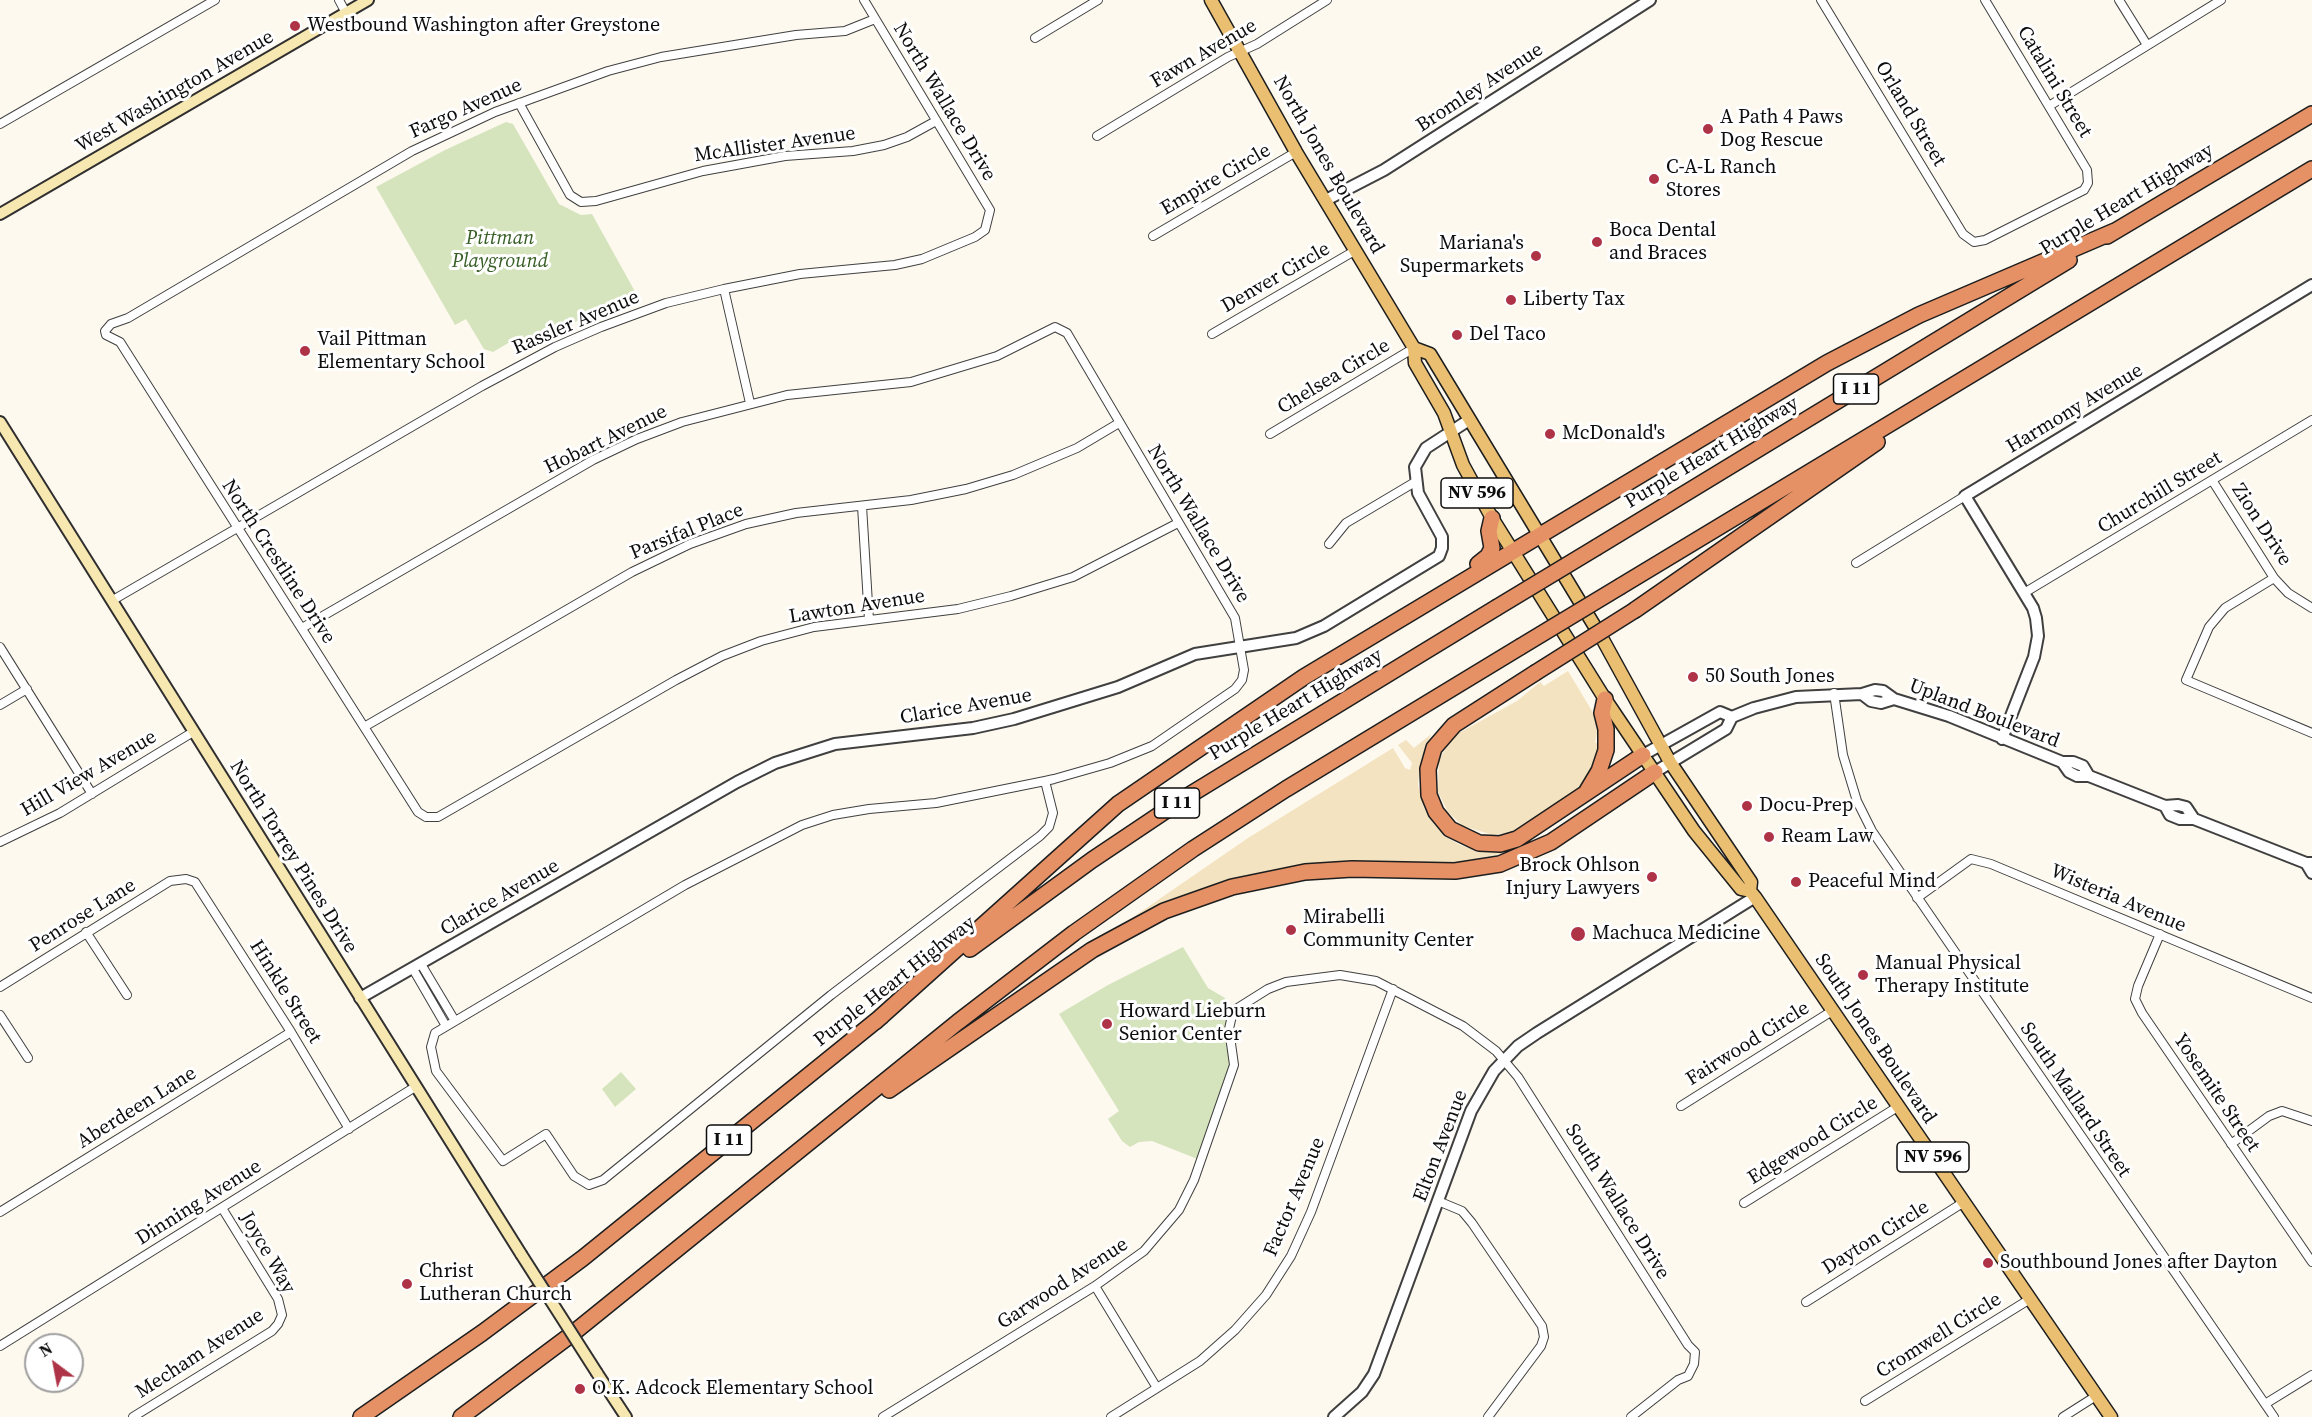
<!DOCTYPE html>
<style>
body{margin:0}
#map{position:relative;width:2312px;height:1417px;overflow:hidden;background:#fdf9ef;font-family:"Source Serif 4",serif}
canvas{display:block}
.north{position:absolute;left:24px;top:1333px;width:60px;height:60px;box-sizing:border-box;background:#fff;border:2px solid #9e9e9e;border-radius:50%;rotate:328deg;font-size:16px;font-weight:700;line-height:24px;text-align:center;color:#0d0d0d}
.north::after{content:'';display:block;margin:auto;width:21px;height:27px;background:#af3347;clip-path:polygon(50% 0,100% 100%,50% 72%,0 100%)}
</style>
<div id="map">
<canvas width="2312" height="1417"></canvas>
<div class="north">N</div>
</div>
<script>
const g = document.querySelector('canvas').getContext('2d');
g.lineJoin = 'round';
function paint(path, color) { g.fillStyle = color; g.fill(path, 'evenodd'); }
const toPath = rows => new Path2D(rows.map(r => 'M' + r).join(''));
function strokePath(path, color, width, dash) { g.strokeStyle = color; g.lineWidth = width; g.lineCap = dash ? 'butt' : 'round'; g.setLineDash(dash || []); g.stroke(path); }
function label(font, color, halo, rows, align = 'center') {
  g.font = font + ' "Source Serif 4",serif'; g.lineWidth = 6; g.setLineDash([]); g.textBaseline = 'middle'; g.strokeStyle = halo; g.fillStyle = color; for (const [text, x, y, turn = 0] of rows) {
    g.save(); g.translate(x, y); g.rotate((+turn || 0) * Math.PI / 180); g.textAlign = isNaN(turn) ? turn : align; if (halo) g.strokeText(text, 0, 0); g.fillText(text, 0, 0); g.restore();
  }
}
const green = toPath([
 [506,122,513,124,559,204,581,215,592,214,638,297,588,316,528,344,522,335,493,352,484,349,466,319,455,325,376,187,445,150],
 [1183,947,1208,988,1225,998,1233,1011,1229,1029,1234,1065,1200,1160,1152,1141,1139,1142,1130,1147,1122,1141,1108,1119,1119,1111,1059,1014,1108,985],
 [621,1072,636,1089,615,1107,602,1089]
]);
const sand = toPath([
 [1568,671,1595,716,1598,728,1595,742,1602,747,1597,763,1584,784,1511,832,1493,835,1463,826,1448,812,1438,792,1439,760,1450,741,1459,733,1517,701,1540,682,1544,686],
 [1431,734,1421,760,1418,784,1424,808,1433,823,1446,837,1460,845,1478,851,1506,853,1459,862,1314,864,1252,875,1204,888,1110,933,1248,838,1393,748,1405,768,1410,770,1412,763,1398,745,1406,740,1414,748]
]);
const minor = toPath([
 [339,0,346,13],
 [1821,0,1963,234,1974,242,1985,240,2084,190,2088,183,2087,170,1985,0],
 [2119,0,2147,45],
 [875,19,845,31,796,35,661,57,608,71,495,112,412,151,128,318,111,324,105,331,106,335,120,342,418,812,426,817,438,817,676,680,722,656,761,641,814,627,958,609,1011,596,1073,577,1178,523],
 [1035,38,1098,0],
 [519,103,570,195,581,202,596,201,703,171,785,156,853,151,884,145,907,137,936,121],
 [2049,106,2221,0],
 [0,124,215,0],
 [1097,136,1228,57,1257,44,1327,0],
 [1153,236,1296,152],
 [724,289,750,403],
 [1212,334,1356,250],
 [1270,434,1414,348],
 [2212,480,2274,578,2288,593,2312,608],
 [862,506,869,620],
 [1329,544,1346,523,1415,482],
 [1856,563,1965,496],
 [2274,578,2225,608,2209,627,2186,680,2312,733],
 [2024,593,2312,420],
 [113,600,482,386,555,347,601,327,666,303,724,289,800,274,895,265,922,259,975,237,985,230,990,210,864,0],
 [302,628,593,460,637,439,682,422,787,395,911,382,997,356,1055,327,1067,333,1235,618,1244,670,1242,680,1235,689,1152,746,1110,763,1054,779,1045,781,936,803,869,809,833,815,802,825,685,885,435,1033,431,1047,436,1071,503,1161,546,1134,574,1176,589,1185,603,1180,831,995,1040,836,1049,827,1053,813,1045,781],
 [0,647,92,794],
 [1834,693,1843,755,1857,801,1872,831,2274,1417],
 [0,705,27,689],
 [364,727,632,572,690,544,746,524,796,513,911,500,966,489,1013,475,1077,448,1119,423],
 [0,842,60,813,193,732],
 [1917,898,1971,859,1991,864,2312,998],
 [86,932,127,995],
 [2160,934,2138,986,2135,999,2142,1013,2312,1262],
 [421,964,455,1021],
 [413,969,446,1026],
 [0,987,170,881,186,879,195,882,291,1032,349,1129],
 [0,1015,28,1058],
 [1681,1106,1832,1011],
 [2231,1144,2269,1116,2282,1111,2312,1121],
 [1438,1201,1462,1211,1472,1223,1542,1326,1544,1337,1541,1346,1488,1417],
 [1744,1203,1899,1106],
 [0,1212,291,1032],
 [1095,1286,1157,1388],
 [1806,1302,1964,1202],
 [0,1346,415,1087],
 [1865,1401,2030,1299],
 [2265,1404,2312,1375],
 [133,1417,272,1331,278,1324,282,1315,278,1299,222,1208],
 [883,1417,1095,1286,1144,1251,1179,1210,1194,1180,1234,1065,1229,1029,1233,1011,1268,989,1286,982,1340,975,1376,981,1463,1026,1496,1051,1518,1077,1688,1345,1695,1352,1694,1364,1688,1376,1678,1380,1631,1417],
 [1111,1417,1200,1361,1235,1330,1266,1295,1291,1256,1311,1212,1393,989],
 [2063,1417,2096,1396]
]);
const tertiary = toPath([
 [1326,200,1384,170,1650,0],
 [1862,694,1871,701,1881,703,1894,699],
 [2002,739,2034,657,2038,636,2036,618,2033,608,1965,496,2312,285],
 [1643,755,1720,712,1732,717],
 [2062,762,2069,772,2077,776,2089,776,2165,806,2178,805,2186,807,2194,819],
 [1655,772,1726,729,1732,717,1754,708,1796,697,1862,694,1875,690,1883,691,1894,699,1949,716,2062,762,2073,762,2083,766,2089,776],
 [2165,806,2170,815,2180,819,2194,819,2306,863,2312,863],
 [2306,863,2312,873],
 [360,998,737,782,775,763,835,744,973,728,1014,719,1118,687,1195,654,1296,638,1324,626,1439,556,1442,548,1442,537,1418,493,1415,467,1426,448,1469,420],
 [1334,1417,1362,1392,1374,1374,1471,1111,1494,1071,1518,1046,1537,1033,1755,897]
]);
const secondary = toPath([
 [0,214,368,0],
 [0,422,521,1254],
 [597,1373,626,1417]
]);
const primary = toPath([
 [1211,0,1296,152,1414,348,1415,363,1444,413,1463,465,1492,518,1605,699,1694,831,1741,889,1750,891],
 [1414,348,1430,354,1603,640,1670,762,1751,882,1750,891,1755,897,2111,1417]
]);
const motorway = toPath([
 [2107,236,2312,114],
 [1597,547,2069,260],
 [1478,564,1488,556,1492,548,1489,531,1492,518],
 [1621,586,2312,169],
 [1635,610,1877,442],
 [1535,673,1454,725,1434,748,1428,769,1429,795,1436,812,1450,829,1479,843,1500,844,1517,839,1643,755],
 [1587,791,1599,771,1606,750,1606,729,1602,713,1605,699],
 [970,949,1092,860,1183,799,1496,608],
 [875,1022,1118,804,1304,677,1827,363,1919,315,2115,231],
 [889,1090,1092,950,1164,911,1232,887,1305,872,1352,869,1455,871,1500,864,1551,842,1655,772],
 [361,1417,482,1333,583,1258,882,1016],
 [461,1417,572,1334,958,1022,1074,933,1193,849,1286,789,1520,647]
]);
const secondaryBridge = toPath([
 [521,1254,597,1373]
]);
const motorwayBridge = toPath([
 [1496,608,1597,547],
 [1520,647,1621,586],
 [1535,673,1635,610]
]);
const markers = [
 [295,26,6,"#af3347"],
 [1708,129,6,"#af3347"],
 [1654,179,6,"#af3347"],
 [1597,242,6,"#af3347"],
 [1536,256,6,"#af3347"],
 [1511,300,6,"#af3347"],
 [1457,335,6,"#af3347"],
 [305,351,6,"#af3347"],
 [1550,434,6,"#af3347"],
 [1693,677,6,"#af3347"],
 [1747,806,6,"#af3347"],
 [1769,837,6,"#af3347"],
 [1652,877,6,"#af3347"],
 [1796,882,6,"#af3347"],
 [1291,930,6,"#af3347"],
 [1578,934,8,"#af3347"],
 [1863,975,6,"#af3347"],
 [1107,1024,6,"#af3347"],
 [1988,1263,6,"#af3347"],
 [407,1284,6,"#af3347"],
 [580,1389,6,"#af3347"]
];
const shields = [
 [1856,389,45],
 [1477,493,72],
 [1177,803,45],
 [729,1140,45],
 [1933,1157,72]
];
const shieldNames = [
 ["I 11",1856,389],
 ["NV 596",1477,493],
 ["I 11",1177,803],
 ["I 11",729,1140],
 ["NV 596",1933,1157]
];
const poiNames = [
 ["Westbound Washington after Greystone",307,26],
 ["A Path 4 Paws",1720,118],
 ["Dog Rescue",1720,141],
 ["C-A-L Ranch",1666,168],
 ["Stores",1666,191],
 ["Boca Dental",1609,231],
 ["and Braces",1609,254],
 ["Mariana's",1524,244,"right"],
 ["Supermarkets",1524,267,"right"],
 ["Liberty Tax",1523,300],
 ["Del Taco",1469,335],
 ["Vail Pittman",317,340],
 ["Elementary School",317,363],
 ["McDonald's",1562,434],
 ["50 South Jones",1705,677],
 ["Docu-Prep",1759,806],
 ["Ream Law",1781,837],
 ["Brock Ohlson",1640,866,"right"],
 ["Injury Lawyers",1640,889,"right"],
 ["Peaceful Mind",1808,882],
 ["Mirabelli",1303,918],
 ["Community Center",1303,941],
 ["Machuca Medicine",1592,934],
 ["Manual Physical",1875,964],
 ["Therapy Institute",1875,987],
 ["Howard Lieburn",1119,1012],
 ["Senior Center",1119,1035],
 ["Southbound Jones after Dayton",2000,1263],
 ["Christ",419,1272],
 ["Lutheran Church",419,1295],
 ["O.K. Adcock Elementary School",592,1389]
];
const streetNames = [
 ["Fawn Avenue",1204,54,-30],
 ["Catalini Street",2054,82,59],
 ["Bromley Avenue",1480,88,-33],
 ["West Washington Avenue",175,92,-30],
 ["North Wallace Drive",944,102,59],
 ["Fargo Avenue",466,109,-24],
 ["Orland Street",1910,114,59],
 ["McAllister Avenue",775,145,-8],
 ["North Jones Boulevard",1328,165,60],
 ["Empire Circle",1216,180,-30],
 ["Purple Heart Highway",2127,200,-31],
 ["Denver Circle",1276,278,-30],
 ["Rassler Avenue",576,323,-23],
 ["Chelsea Circle",1334,377,-31],
 ["Harmony Avenue",2075,409,-31],
 ["Hobart Avenue",606,440,-26],
 ["Purple Heart Highway",1712,453,-31],
 ["Churchill Street",2160,493,-31],
 ["North Wallace Drive",1198,524,59],
 ["Zion Drive",2261,525,57],
 ["Parsifal Place",687,532,-22],
 ["North Crestline Drive",278,562,57],
 ["Lawton Avenue",857,607,-9],
 ["Purple Heart Highway",1296,705,-31],
 ["Clarice Avenue",966,707,-10],
 ["Upland Boulevard",1984,714,21],
 ["Hill View Avenue",89,774,-30],
 ["North Torrey Pines Drive",293,857,58],
 ["Clarice Avenue",500,898,-30],
 ["Wisteria Avenue",2118,899,23],
 ["Penrose Lane",83,916,-32],
 ["Purple Heart Highway",895,982,-38],
 ["Hinkle Street",285,992,58],
 ["South Jones Boulevard",1875,1039,56],
 ["Fairwood Circle",1748,1044,-32],
 ["Yosemite Street",2216,1093,56],
 ["South Mallard Street",2075,1100,56],
 ["Aberdeen Lane",137,1108,-32],
 ["Edgewood Circle",1813,1141,-32],
 ["Elton Avenue",1441,1146,-69],
 ["Factor Avenue",1295,1197,-67],
 ["South Wallace Drive",1617,1202,58],
 ["Dinning Avenue",199,1203,-32],
 ["Dayton Circle",1876,1238,-32],
 ["Joyce Way",267,1253,60],
 ["Garwood Avenue",1063,1284,-33],
 ["Cromwell Circle",1939,1336,-32],
 ["Mecham Avenue",200,1354,-33]
];
const parkNames = [
 ["Pittman",500,239],
 ["Playground",500,262]
];
paint(green, '#d5e4bc');
paint(sand, '#f4e3c0');
strokePath(minor, '#404040', 10);
strokePath(tertiary, '#404040', 14);
strokePath(secondary, '#2f2f2f', 14);
strokePath(primary, '#1e1e1e', 15);
strokePath(motorway, '#1e1e1e', 18);
strokePath(minor, '#fff', 8);
strokePath(tertiary, '#fff', 10);
strokePath(secondary, '#f7e7b0', 10);
strokePath(primary, '#eabf72', 12);
strokePath(motorway, '#e59165', 15);
strokePath(secondaryBridge, '#2f2f2f', 14, []);
strokePath(motorwayBridge, '#1e1e1e', 18, []);
strokePath(secondaryBridge, '#f7e7b0', 10);
strokePath(motorwayBridge, '#e59165', 15);
for (const [x, y, r, color] of markers) { const dot = new Path2D(); dot.arc(x, y, r, 0, 2 * Math.PI); g.fillStyle = color; g.fill(dot); strokePath(dot, '#fff', 2); }
for (const [x, y, w] of shields) { const box = new Path2D(); box.roundRect(x - w / 2, y - 15, w, 30, 4.5); g.fillStyle = '#fff'; g.fill(box); strokePath(box, '#0d0d0d', 1.5); }
label('bold 18px', '#0d0d0d', null, shieldNames);
label('20px', '#0d0d0d', '#fff', poiNames, 'left');
label('20px', '#0d0d0d', '#fff', streetNames);
label('italic 20px', '#375e24', '#fff', parkNames);
</script>
